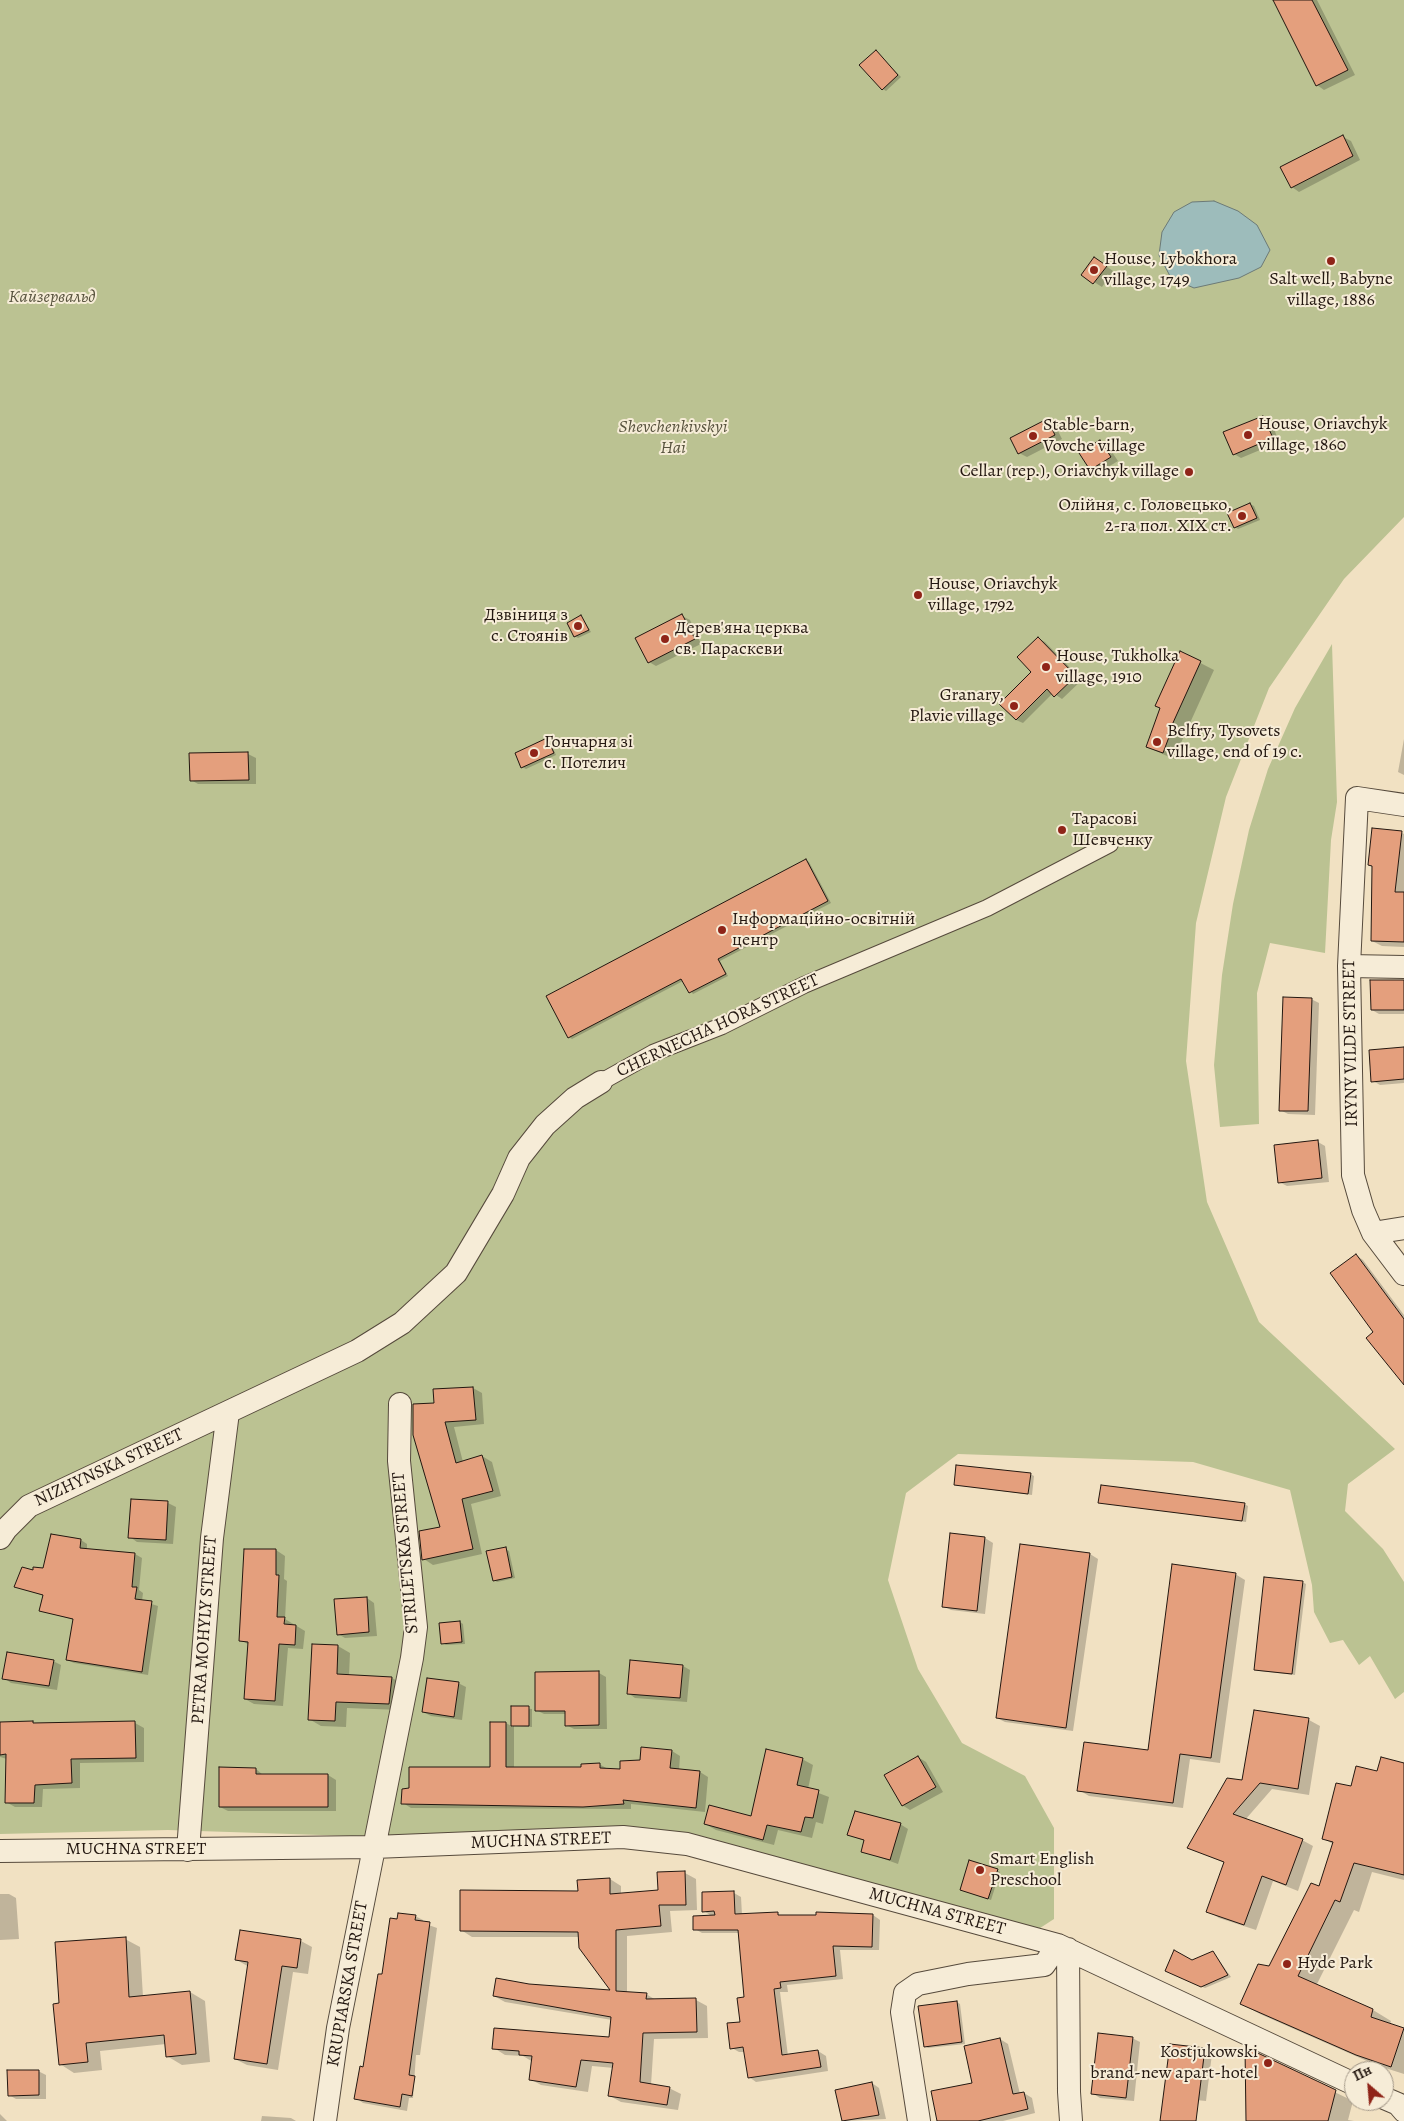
<!DOCTYPE html>
<meta charset="utf-8">
<style>
body{margin:0}
#map{position:relative;width:1404px;height:2121px;overflow:hidden;background:#f1e1c2;font-family:Alegreya,serif}
canvas{display:block}
.north{position:absolute;left:1344px;top:2061px;width:50px;height:50px;box-sizing:border-box;background:#f6ecd7;border:1px solid #a29787;border-radius:50%;rotate:333deg;font-size:14px;font-weight:700;line-height:20px;text-align:center;color:#231710}
.north::after{content:'';display:block;margin:auto;width:18px;height:22px;background:#8f2418;clip-path:polygon(50% 0,100% 100%,50% 72%,0 100%)}
</style>
<div id="map">
<canvas width="1404" height="2121"></canvas>
<div class="north">Пн</div>
</div>
<script>
const g = document.querySelector('canvas').getContext('2d');
g.lineJoin = 'round';
function paint(path, color) { g.fillStyle = color; g.fill(path, 'evenodd'); }
const toPath = rows => new Path2D(rows.map(r => 'M' + r).join(''));
function strokePath(path, color, width, dash) { g.strokeStyle = color; g.lineWidth = width; g.lineCap = dash ? 'butt' : 'round'; g.setLineDash(dash || []); g.stroke(path); }
function label(font, color, halo, rows, align = 'center') {
  g.font = font + ' Alegreya,serif'; g.lineWidth = 4; g.setLineDash([]); g.textBaseline = 'middle'; g.strokeStyle = halo; g.fillStyle = color; for (const [text, x, y, turn = 0] of rows) {
    g.save(); g.translate(x, y); g.rotate((+turn || 0) * Math.PI / 180); g.textAlign = isNaN(turn) ? turn : align; if (halo) g.strokeText(text, 0, 0); g.fillText(text, 0, 0); g.restore();
  }
}
const green = toPath([
 [0,0,1404,0,1404,517,1344,579,1269,688,1226,797,1196,923,1186,1061,1207,1202,1259,1322,1395,1449,1348,1484,1345,1511,1383,1549,1404,1582,1404,1692,1395,1699,1370,1656,1359,1665,1343,1640,1330,1643,1314,1612,1312,1585,1290,1490,1193,1462,958,1454,906,1493,888,1580,918,1669,962,1743,1025,1776,1054,1828,1054,1919,1037,1930,879,1889,741,1847,638,1827,495,1833,352,1836,168,1830,0,1834],
 [1332,644,1337,802,1331,840,1325,953,1270,943,1257,993,1259,1124,1220,1127,1214,1065,1222,975,1233,904,1249,830,1268,769,1295,708]
]);
const water = toPath([
 [1214,201,1238,211,1257,225,1270,250,1261,267,1239,278,1194,288,1171,278,1159,255,1162,232,1174,212,1192,202,1214,201]
]);
const shadow = toPath([
 [1286,0,1317,0,1355,75,1324,90,1317,85],
 [876,52,901,77,886,91,883,89],
 [1343,137,1351,141,1360,160,1299,192,1292,187],
 [1102,263,1113,271,1102,287,1083,275],
 [1263,417,1271,421,1279,442,1241,458,1234,454],
 [1047,420,1055,425,1062,439,1027,457,1019,453],
 [1100,441,1108,446,1118,461,1098,473,1091,469],
 [1250,504,1254,506,1260,520,1238,529,1235,527],
 [682,616,690,620,701,644,656,666,649,662],
 [581,617,591,632,578,638,575,636],
 [1038,638,1045,642,1082,680,1062,699,1053,693,1023,723,1016,720,1032,672],
 [1181,653,1214,670,1180,745,1182,746,1176,760,1147,747],
 [1404,739,1404,775,1398,772],
 [547,740,550,742,556,755,526,769,522,767],
 [191,754,248,754,256,758,256,784,198,784,191,780],
 [1402,833,1404,834,1404,947,1382,946,1372,941,1373,867,1369,865],
 [806,860,809,862,831,903,720,961,728,976,693,994,683,981,572,1039,569,1037],
 [1404,981,1404,1014,1379,1014,1372,1010],
 [1311,999,1319,1003,1315,1115,1288,1114,1280,1110],
 [1404,1049,1404,1083,1380,1085,1373,1081],
 [1318,1142,1325,1146,1329,1182,1287,1186,1279,1182],
 [1356,1255,1363,1260,1404,1315,1404,1385,1375,1332],
 [473,1388,482,1393,484,1424,454,1427,463,1462,482,1456,492,1462,501,1496,471,1504,482,1554,433,1565,424,1559,441,1528,434,1391],
 [1030,1474,1034,1476,1032,1495,956,1485],
 [132,1501,168,1503,176,1507,173,1544,137,1542,130,1537],
 [1100,1502,1244,1504,1248,1506,1246,1522],
 [951,1535,985,1538,993,1543,985,1614,951,1610,943,1606],
 [81,1540,87,1544,87,1550,135,1554,142,1558,139,1590,143,1593,142,1601,158,1606,148,1675,74,1663,67,1660,74,1620,40,1610,44,1596,16,1586,34,1572,44,1569],
 [1021,1545,1090,1554,1098,1559,1073,1731,1005,1722,997,1718],
 [505,1549,509,1551,515,1578,497,1582,494,1580],
 [276,1550,285,1556,284,1579,287,1581,285,1619,305,1631,303,1649,288,1648,283,1706,254,1704,245,1699,249,1645,241,1640],
 [1235,1574,1245,1580,1220,1763,1190,1759,1183,1808,1089,1796,1079,1790,1149,1751],
 [1302,1582,1306,1584,1295,1675,1259,1671,1255,1669],
 [367,1598,374,1603,377,1636,345,1638,338,1634],
 [460,1622,463,1624,465,1644,446,1645,443,1643],
 [338,1646,350,1653,349,1676,392,1678,403,1684,401,1710,347,1708,346,1727,321,1726,309,1719],
 [53,1661,61,1665,57,1690,11,1683,4,1678],
 [683,1666,690,1670,687,1702,635,1698,628,1693],
 [599,1673,606,1677,607,1729,574,1729,566,1725,566,1714,544,1714,536,1710],
 [458,1683,466,1687,462,1720,431,1716,423,1712],
 [512,1707,532,1709,532,1727,514,1726,514,1768,582,1769,599,1764,608,1769,621,1770,672,1751,680,1756,679,1770,700,1772,708,1777,705,1812,631,1804,631,1809,411,1808,403,1803,491,1768,506,1723,513,1727],
 [1309,1720,1320,1726,1309,1795,1272,1789,1245,1820,1302,1840,1313,1846,1298,1891,1273,1881,1256,1930,1219,1918,1208,1911,1225,1863,1189,1848,1243,1782],
 [0,1723,135,1723,144,1728,144,1762,80,1763,80,1788,43,1789,42,1807,15,1807,6,1802,7,1759,0,1757],
 [918,1757,926,1762,943,1792,910,1810,902,1805],
 [802,1759,813,1765,808,1789,829,1797,823,1824,816,1822,812,1838,778,1830,774,1845,716,1830,705,1824,752,1817],
 [1404,1764,1404,1880,1372,1872,1359,1912,1354,1910,1316,1986,1373,2010,1391,2021,1390,2025,1404,2030,1404,2074,1376,2065,1260,2014,1242,2004,1269,1967,1320,1888,1334,1845,1323,1838,1352,1788,1378,1773],
 [256,1769,263,1775,328,1775,336,1780,336,1811,228,1811,220,1807],
 [900,1824,908,1829,898,1864,862,1851,865,1841,849,1835],
 [997,1870,1000,1872,991,1900,961,1890],
 [685,1873,696,1879,697,1910,670,1911,672,1932,627,1936,627,1993,646,1994,656,2000,696,2000,707,2006,708,2038,654,2039,651,2085,669,2088,681,2094,678,2110,621,2102,610,2096,614,2068,592,2066,588,2092,541,2085,530,2079,533,2062,523,2056,505,2055,494,2048,610,2038,612,2020,505,2002,494,1996,529,1985,613,1992,580,1937,472,1937,461,1930,579,1892,610,1879,621,1886,621,1894,659,1891],
 [703,1893,734,1893,741,1897,742,1915,777,1914,782,1916,817,1916,817,1914,873,1915,880,1920,879,1950,840,1950,843,1979,787,1985,788,1992,780,1992,788,2056,818,2051,826,2056,828,2071,756,2082,749,2077,745,2052,739,2052,732,2048,741,2023,745,1998,740,1933,702,1933,695,1929,713,1917,704,1911],
 [0,1894,9,1894,16,1898,19,1939,0,1940],
 [415,1916,423,1920,423,1923,437,1928,420,2055,416,2055,413,2098,409,2098,407,2111,363,2103,356,2098,398,1920],
 [125,1939,140,1947,143,1997,190,1992,205,2001,210,2062,182,2065,167,2056,166,2044,100,2051,102,2070,74,2073,60,2064,60,2005],
 [301,1941,312,1947,308,1974,293,1972,278,2070,247,2065,235,2059,249,1967,237,1960],
 [1213,1952,1231,1977,1205,1988,1170,1972],
 [957,2002,960,2004,965,2044,928,2048,925,2046],
 [1132,2038,1140,2042,1134,2101,1100,2098,1092,2093],
 [1000,2039,1008,2044,1020,2094,1024,2093,1032,2098,1035,2113,1003,2121,938,2121,974,2084],
 [1246,2049,1353,2101,1348,2120,1354,2121,1247,2121],
 [1205,2050,1212,2054,1206,2101,1196,2100],
 [38,2071,46,2075,46,2099,16,2099,9,2095],
 [872,2083,879,2088,886,2119,843,2121,837,2091],
 [0,2114,7,2121,0,2121],
 [262,2116,291,2118,296,2121,261,2121]
]);
const building = toPath([
 [1273,0,1312,0,1348,70,1316,86,1273,0],
 [876,50,898,75,882,90,859,65,876,50],
 [1343,135,1353,156,1291,188,1280,167,1343,135],
 [1094,257,1107,266,1093,284,1081,275,1094,257],
 [1263,416,1273,438,1233,455,1223,432,1263,416],
 [1047,419,1055,435,1018,454,1010,438,1047,419],
 [1100,440,1111,457,1090,470,1079,453,1100,440],
 [1250,503,1257,518,1234,528,1227,513,1250,503],
 [682,614,695,639,648,663,635,638,682,614],
 [581,615,589,630,574,637,567,623,581,615],
 [1038,637,1076,676,1054,697,1047,689,1016,720,999,704,1031,672,1017,657,1038,637],
 [1180,651,1201,661,1167,736,1169,737,1163,753,1146,747,1160,708,1155,706,1180,651],
 [547,738,554,753,521,768,515,753,547,738],
 [248,752,249,780,190,781,189,753,248,752],
 [1372,828,1402,831,1395,892,1404,892,1404,942,1371,941,1372,866,1368,865,1372,828],
 [806,859,828,901,718,959,726,974,689,993,681,979,568,1038,546,996,806,859],
 [1370,980,1404,980,1404,1010,1371,1010,1370,980],
 [1283,997,1312,998,1308,1111,1279,1111,1283,997],
 [1404,1047,1404,1079,1371,1082,1369,1050,1404,1047],
 [1318,1140,1322,1178,1278,1183,1274,1145,1318,1140],
 [1356,1254,1404,1319,1404,1385,1366,1338,1373,1332,1330,1273,1356,1254],
 [473,1387,476,1420,445,1422,456,1463,482,1455,493,1491,462,1499,473,1549,422,1560,419,1531,440,1527,413,1435,413,1404,434,1403,433,1389,473,1387],
 [956,1465,1031,1473,1028,1494,954,1485,956,1465],
 [1101,1485,1245,1503,1242,1521,1098,1503,1101,1485],
 [131,1499,168,1501,166,1540,128,1538,131,1499],
 [950,1533,985,1537,977,1611,942,1607,950,1533],
 [51,1534,81,1539,80,1548,135,1553,132,1587,137,1587,135,1599,152,1601,142,1672,66,1660,73,1619,39,1611,43,1595,14,1587,22,1567,33,1570,33,1567,43,1568,51,1534],
 [1020,1544,1090,1553,1066,1728,996,1718,1020,1544],
 [506,1547,512,1577,493,1581,486,1551,506,1547],
 [244,1549,276,1549,276,1575,279,1575,277,1617,285,1617,284,1624,296,1625,295,1645,279,1644,275,1701,244,1699,248,1642,239,1641,244,1549],
 [1172,1564,1236,1573,1211,1758,1180,1754,1173,1803,1077,1791,1084,1742,1148,1750,1172,1564],
 [1264,1577,1303,1581,1292,1674,1254,1670,1264,1577],
 [367,1597,369,1632,337,1635,334,1599,367,1597],
 [460,1621,462,1642,441,1644,439,1623,460,1621],
 [312,1644,338,1645,337,1674,392,1677,389,1704,336,1702,335,1721,308,1720,312,1644],
 [7,1652,54,1660,49,1686,2,1679,7,1652],
 [630,1660,683,1665,680,1698,627,1694,630,1660],
 [599,1671,599,1725,565,1726,565,1711,535,1711,535,1672,599,1671],
 [427,1678,459,1682,454,1717,422,1712,427,1678],
 [511,1706,529,1706,529,1726,511,1726,511,1706],
 [1254,1710,1309,1718,1298,1789,1260,1783,1233,1814,1303,1839,1286,1885,1262,1876,1244,1925,1206,1912,1224,1862,1187,1848,1227,1778,1242,1780,1254,1710],
 [33,1721,33,1723,135,1721,136,1758,71,1759,72,1783,35,1785,34,1803,5,1803,6,1754,0,1755,0,1722,33,1721],
 [490,1722,506,1722,506,1767,581,1767,581,1764,600,1763,600,1768,620,1769,620,1761,640,1760,641,1747,672,1750,670,1768,700,1771,696,1808,623,1800,624,1804,583,1807,401,1804,402,1789,409,1788,409,1767,490,1767,490,1722],
 [766,1749,803,1758,797,1785,819,1790,813,1818,805,1817,801,1832,767,1825,763,1840,704,1824,709,1805,751,1816,766,1749],
 [918,1756,936,1787,902,1806,884,1775,918,1756],
 [1381,1757,1404,1763,1404,1875,1354,1863,1340,1902,1335,1900,1298,1976,1373,2009,1371,2017,1404,2028,1391,2067,1356,2055,1240,2004,1258,1964,1269,1966,1311,1883,1319,1886,1333,1842,1322,1839,1336,1783,1351,1786,1356,1766,1377,1771,1381,1757],
 [219,1767,256,1768,256,1774,328,1774,328,1807,219,1807,219,1767],
 [855,1811,901,1823,890,1860,861,1852,864,1840,847,1835,855,1811],
 [969,1860,998,1869,988,1899,960,1890,969,1860],
 [685,1871,686,1905,659,1905,661,1926,616,1930,616,1991,647,1993,646,1999,696,1998,697,2032,643,2033,640,2082,670,2087,667,2105,608,2096,613,2063,581,2060,576,2087,529,2080,532,2056,519,2055,519,2051,492,2049,494,2028,609,2037,611,2017,493,1996,496,1978,529,1984,610,1990,579,1948,578,1932,460,1931,460,1890,578,1891,577,1880,610,1878,610,1894,658,1890,657,1872,685,1871],
 [734,1891,735,1914,778,1912,778,1915,816,1915,816,1912,873,1914,872,1947,833,1946,836,1976,780,1982,781,1988,774,1989,782,2055,818,2050,821,2067,748,2078,743,2047,730,2049,727,2023,740,2022,737,1998,744,1997,738,1930,693,1930,693,1916,715,1915,714,1911,702,1912,702,1892,734,1891],
 [398,1913,416,1915,415,1920,430,1922,409,2075,415,2076,412,2096,402,2094,400,2107,354,2099,360,2066,363,2067,378,1974,382,1974,390,1918,397,1919,398,1913],
 [240,1930,301,1939,297,1968,282,1966,267,2064,234,2059,248,1962,235,1960,240,1930],
 [126,1937,129,1997,190,1991,196,2054,166,2057,164,2035,86,2043,88,2062,59,2065,53,2004,59,2003,55,1942,126,1937],
 [1174,1950,1192,1960,1213,1951,1228,1975,1201,1987,1165,1971,1174,1950],
 [957,2001,962,2042,924,2047,918,2006,957,2001],
 [1098,2033,1133,2037,1126,2098,1091,2094,1098,2033],
 [1000,2038,1013,2094,1024,2092,1028,2109,978,2121,937,2121,931,2091,972,2083,964,2046,1000,2038],
 [1170,2044,1205,2048,1196,2121,1160,2121,1170,2044],
 [1245,2047,1336,2090,1328,2121,1246,2121,1245,2047],
 [7,2070,39,2070,39,2095,8,2096,7,2070],
 [872,2082,879,2115,842,2121,835,2090,872,2082]
]);
const pedestrian = toPath([
 [601,1082,653,1053,722,1026,804,985,987,908,1110,844]
]);
const minor = toPath([
 [1404,805,1357,798,1349,966,1353,1175,1363,1210,1373,1233,1404,1274],
 [1349,966,1404,967],
 [1373,1233,1404,1228],
 [0,1538,6,1529,29,1506,357,1351,402,1323,456,1273,503,1194,519,1158,545,1125,575,1098,601,1082],
 [188,1850,212,1538,228,1412],
 [0,1851,374,1847,623,1837,687,1844,1058,1945,1354,2084],
 [1068,1949,1069,2092,1071,2121],
 [1384,2098,1398,2104,1404,2111],
 [325,2121,338,2028,412,1658,416,1627,399,1461,400,1404],
 [919,2121,902,2012,905,1993,918,1984,968,1974,1044,1965,1058,1945]
]);
const markers = [
 [1331,261,5,"#8f2418"],
 [1094,270,5,"#8f2418"],
 [1248,435,5,"#8f2418"],
 [1033,436,5,"#8f2418"],
 [1189,472,5,"#8f2418"],
 [1242,516,5,"#8f2418"],
 [918,595,5,"#8f2418"],
 [578,626,5,"#8f2418"],
 [665,639,5,"#8f2418"],
 [1046,667,5,"#8f2418"],
 [1014,706,5,"#8f2418"],
 [1157,742,5,"#8f2418"],
 [534,753,5,"#8f2418"],
 [1062,830,5,"#8f2418"],
 [722,930,5,"#8f2418"],
 [980,1870,5,"#8f2418"],
 [1287,1964,5,"#8f2418"],
 [1268,2063,5,"#8f2418"]
];
const poiNames = [
 ["House, Lybokhora",1104,260],
 ["village, 1749",1104,281],
 ["Salt well, Babyne",1331,280,"center"],
 ["village, 1886",1331,301,"center"],
 ["House, Oriavchyk",1258,425],
 ["village, 1860",1258,446],
 ["Stable-barn,",1043,426],
 ["Vovche village",1043,447],
 ["Cellar (rep.), Oriavchyk village",1179,472,"right"],
 ["Олійня, с. Головецько,",1232,506,"right"],
 ["2-га пол. XIX ст.",1232,527,"right"],
 ["House, Oriavchyk",928,585],
 ["village, 1792",928,606],
 ["Дзвіниця з",568,616,"right"],
 ["с. Стоянів",568,637,"right"],
 ["Дерев'яна церква",675,629],
 ["св. Параскеви",675,650],
 ["House, Tukholka",1056,657],
 ["village, 1910",1056,678],
 ["Granary,",1004,696,"right"],
 ["Plavie village",1004,717,"right"],
 ["Belfry, Tysovets",1167,732],
 ["village, end of 19 c.",1167,753],
 ["Гончарня зі",544,743],
 ["с. Потелич",544,764],
 ["Тарасові",1072,820],
 ["Шевченку",1072,841],
 ["Інформаційно-освітній",732,920],
 ["центр",732,941],
 ["Smart English",990,1860],
 ["Preschool",990,1881],
 ["Hyde Park",1297,1964],
 ["Kostjukowski",1258,2053,"right"],
 ["brand-new apart-hotel",1258,2074,"right"]
];
const parkNames = [
 ["Кайзервальд",52,298],
 ["Shevchenkivskyi",673,428],
 ["Hai",673,449]
];
const streetNames = [
 ["CHERNECHA HORA STREET",718,1026,-25],
 ["IRYNY VILDE STREET",1351,1043,-91],
 ["NIZHYNSKA STREET",109,1468,-25],
 ["STRILETSKA STREET",406,1553,-95],
 ["PETRA MOHYLY STREET",205,1630,-86],
 ["MUCHNA STREET",541,1841,-2],
 ["MUCHNA STREET",136,1850],
 ["MUCHNA STREET",937,1912,15],
 ["KRUPIARSKA STREET",348,1984,-80]
];
paint(green, '#bbc292');
paint(water, '#9dbcbb');
strokePath(water, '#6c7a77', 1);
paint(shadow, '#0003');
paint(building, '#e49f7d');
strokePath(building, '#231710', 1);
strokePath(pedestrian, '#564a3c', 18);
strokePath(minor, '#564a3c', 24);
strokePath(pedestrian, '#f6ecd7', 16);
strokePath(minor, '#f6ecd7', 22);
for (const [x, y, r, color] of markers) { const dot = new Path2D(); dot.arc(x, y, r, 0, 2 * Math.PI); g.fillStyle = color; g.fill(dot); strokePath(dot, '#f6ecd7', 2); }
label('18px', '#231710', '#f6ecd7', poiNames, 'left');
label('italic 18px', '#58533e', '#f6ecd7', parkNames);
label('18px', '#231710', '#f6ecd7', streetNames);
</script>
